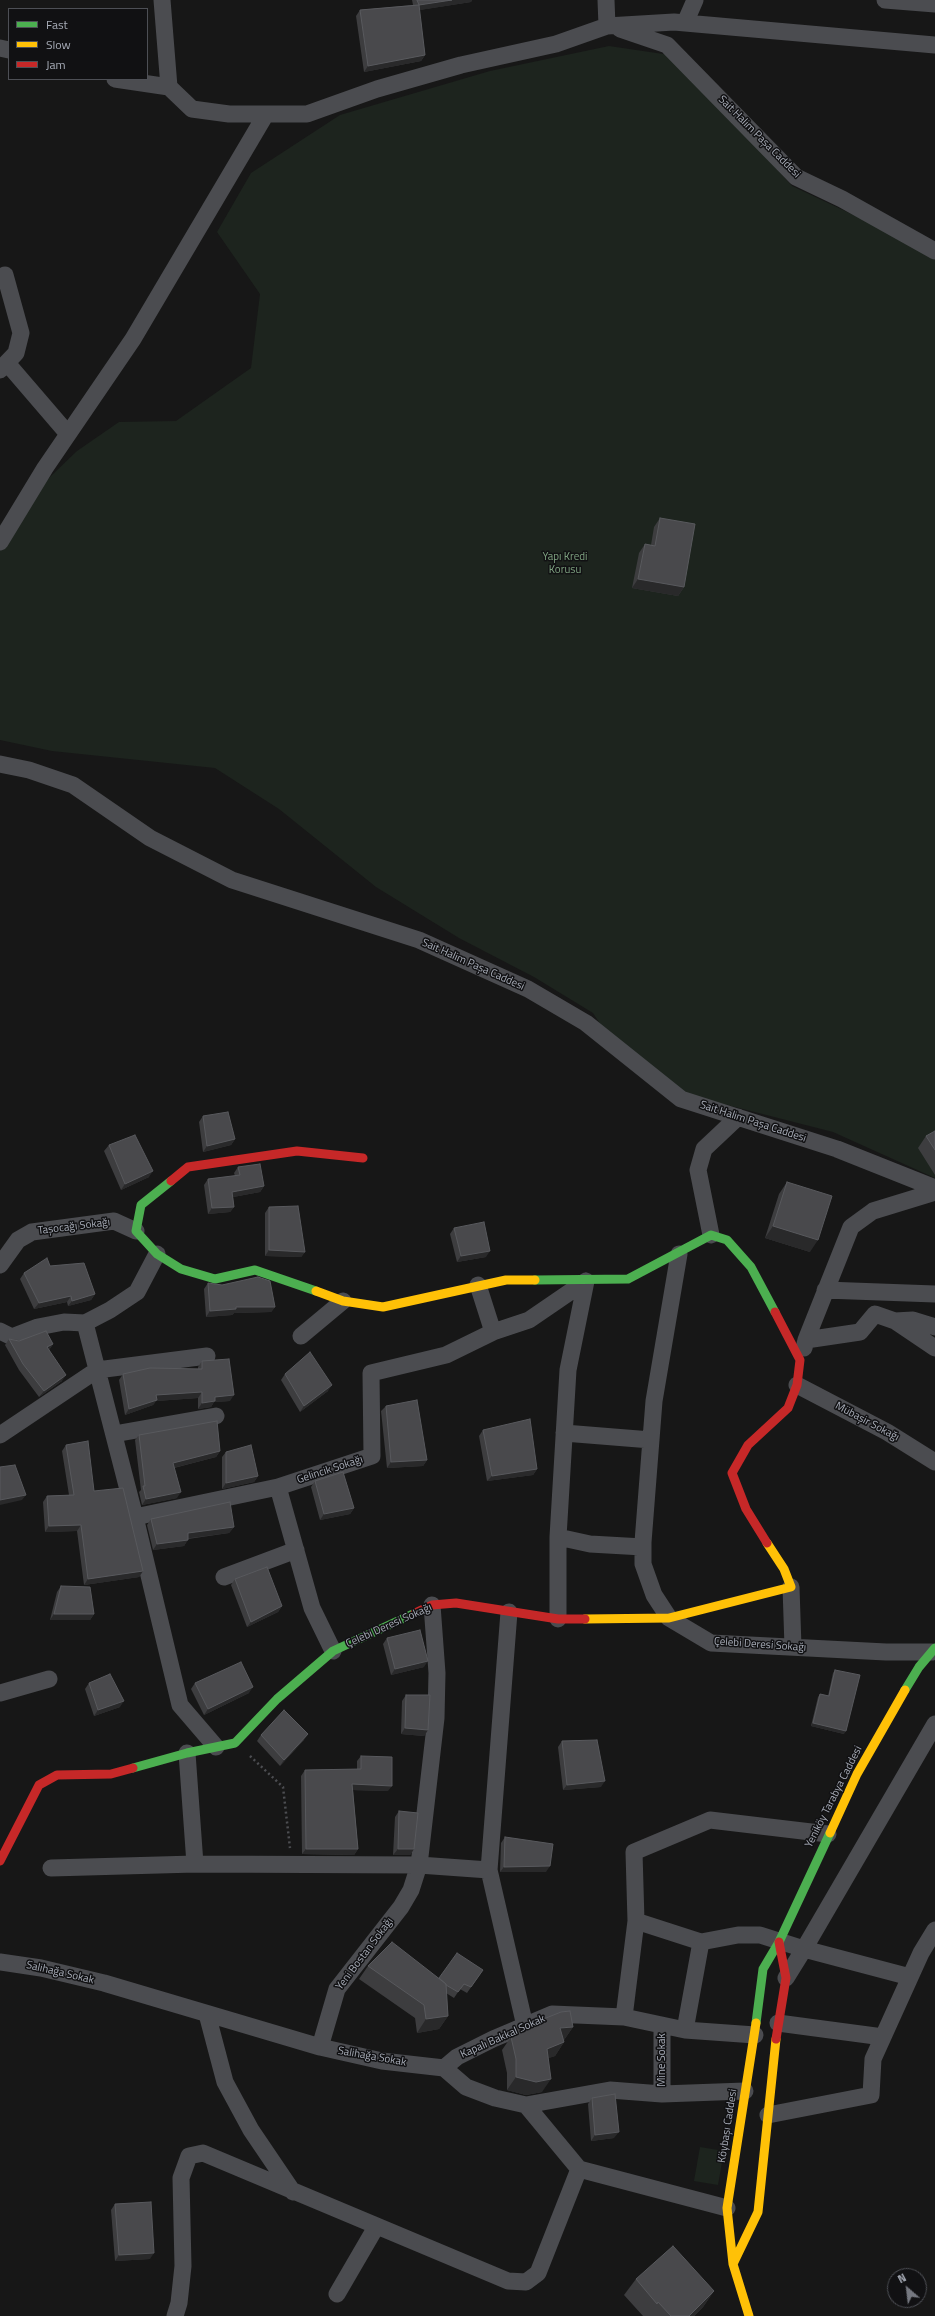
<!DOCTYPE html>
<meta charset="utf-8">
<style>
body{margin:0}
#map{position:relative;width:935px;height:2316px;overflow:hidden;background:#171717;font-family:"Titillium Web",sans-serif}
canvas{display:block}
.legend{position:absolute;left:8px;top:8px;width:140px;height:72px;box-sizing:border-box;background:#111113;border:1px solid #4d4f55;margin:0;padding:5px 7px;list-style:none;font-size:12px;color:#a8adb8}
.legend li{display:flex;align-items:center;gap:8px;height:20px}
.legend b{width:20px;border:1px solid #4d4f55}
.north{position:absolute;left:887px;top:2268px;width:40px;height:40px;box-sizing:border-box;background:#111113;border:1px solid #4d4f55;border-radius:50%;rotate:332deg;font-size:11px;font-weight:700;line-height:16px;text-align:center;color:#a8adb8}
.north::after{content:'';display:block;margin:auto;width:14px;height:18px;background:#757880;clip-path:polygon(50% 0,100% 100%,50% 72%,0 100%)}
</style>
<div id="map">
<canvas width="935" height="2316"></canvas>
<ul class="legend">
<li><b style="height:5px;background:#4caf50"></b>Fast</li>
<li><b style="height:5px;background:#ffc107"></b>Slow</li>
<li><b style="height:5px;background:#c62828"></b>Jam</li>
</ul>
<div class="north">N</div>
</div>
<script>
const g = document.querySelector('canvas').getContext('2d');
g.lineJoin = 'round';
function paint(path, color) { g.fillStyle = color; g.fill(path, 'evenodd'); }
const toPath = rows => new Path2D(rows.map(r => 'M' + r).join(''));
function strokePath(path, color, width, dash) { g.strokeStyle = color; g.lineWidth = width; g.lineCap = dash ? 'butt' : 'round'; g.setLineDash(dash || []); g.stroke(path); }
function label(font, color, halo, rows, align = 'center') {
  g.font = font + ' "Titillium Web",sans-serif'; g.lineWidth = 3; g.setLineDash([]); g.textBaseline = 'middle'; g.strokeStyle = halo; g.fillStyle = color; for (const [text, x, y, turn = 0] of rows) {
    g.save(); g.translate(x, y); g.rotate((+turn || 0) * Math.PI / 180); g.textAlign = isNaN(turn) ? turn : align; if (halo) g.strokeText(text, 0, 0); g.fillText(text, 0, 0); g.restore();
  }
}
const green = toPath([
 [609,46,670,55,735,122,792,186,879,227,935,259,935,1178,833,1132,692,1096,627,1065,593,1013,534,977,459,938,376,887,279,809,215,768,52,751,0,740,0,525,77,451,119,422,176,421,251,368,260,294,217,232,251,173,340,115,490,71],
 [700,2147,724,2151,718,2185,694,2181]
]);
const path = toPath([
 [250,1756,283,1787,290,1848]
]);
const street = toPath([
 [162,0,169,87,192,109,229,114,307,114,377,89,461,65,556,44,607,26,674,22,935,45],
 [606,0,607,26],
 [885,0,935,4],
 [685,23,695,0],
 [620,29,667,45,796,177,842,199,935,251],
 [0,48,9,50],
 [115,79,169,87],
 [7,363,68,434],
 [0,370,16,353,21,333,5,275],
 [0,542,45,468,133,339,266,114],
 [0,764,29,770,73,785,150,838,232,880,419,940,528,989,586,1023,681,1099,837,1149,935,1188],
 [711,1235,698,1170,704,1149,738,1117],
 [679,1254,654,1401,643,1542,643,1564,654,1595,669,1618,711,1643,886,1652,932,1652],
 [0,1265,18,1240,32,1232,114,1221,136,1231],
 [586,1281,568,1370,558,1537,590,1544,643,1547],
 [825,1290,935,1294],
 [895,1321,935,1348],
 [85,1323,135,1517,278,1487,312,1608,333,1651],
 [0,1331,12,1337,38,1327,64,1322,85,1323,110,1310,137,1292,157,1254],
 [493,1332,529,1320,586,1281],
 [301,1336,343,1301],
 [806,1340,851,1227,873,1211,935,1192],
 [804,1348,806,1340,860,1332,875,1314,895,1321,913,1320,935,1327],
 [797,1385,887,1432,935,1462],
 [564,1433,651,1440],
 [114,1434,216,1416],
 [0,1435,97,1370,207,1356],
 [278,1487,372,1456,371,1373,446,1355,493,1332,478,1285],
 [135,1517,180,1705,216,1747],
 [558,1537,558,1619],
 [224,1577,296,1550],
 [791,1587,793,1647],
 [0,1693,49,1679],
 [187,1753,195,1864],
 [51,1868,195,1864,419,1865,489,1870,525,2026],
 [489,1870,509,1612],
 [0,1962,41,1968,104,1983,320,2047,382,2061,444,2068,466,2087,495,2098,526,2105,610,2090,662,2094,745,2091],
 [910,1977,804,1949,935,1724],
 [786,1978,804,1949,760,1935,738,1935,701,1942,636,1921,634,1852,710,1820,828,1834],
 [207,2014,225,2082,251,2130,293,2192],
 [624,2017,636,1921],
 [778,2023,883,2037],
 [685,2030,701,1942],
 [320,2047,337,1989,401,1907,411,1890,419,1865,436,1718,437,1673,432,1605],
 [444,2068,457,2057,493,2039,552,2014,624,2017,685,2030,755,2035],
 [662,2094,662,2026],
 [526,2105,579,2169],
 [768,2115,871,2095,873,2059,921,1953,935,1930],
 [337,2294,376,2227],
 [175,2316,179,2303,183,2266,181,2178,189,2156,203,2153,508,2281,526,2282,538,2273,579,2169,727,2208]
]);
const fast = toPath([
 [171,1181,141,1205,136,1231,157,1254,181,1269,215,1279,255,1270,316,1291],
 [535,1280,628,1279,711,1235,727,1240,751,1267,775,1312],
 [905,1690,919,1667,935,1648],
 [133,1768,187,1753,235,1743,277,1699,333,1651,415,1613],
 [756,2023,763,1969,779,1942,830,1833]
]);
const slow = toPath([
 [316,1291,343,1301,383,1307,506,1280,535,1280],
 [585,1619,669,1618,791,1587,784,1569,767,1543],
 [830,1833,857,1774,905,1690],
 [733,2264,758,2212,776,2039],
 [749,2316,733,2264,727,2208,756,2023]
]);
const jam = toPath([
 [171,1181,188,1167,297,1151,363,1158],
 [767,1543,746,1509,732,1473,748,1445,788,1408,797,1385,800,1360,775,1312],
 [415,1613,432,1605,456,1603,558,1619,585,1619],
 [0,1861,39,1785,57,1775,111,1774,133,1768],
 [776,2039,786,1978,779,1942]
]);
const wall = toPath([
 [412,0,472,0,471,2,419,10,425,55,421,61,364,72,356,16,360,10,413,5],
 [660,518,684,587,678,596,632,588,639,553,645,544,651,545,654,527],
 [203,1116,235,1139,231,1145,203,1152,199,1122],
 [935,1131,935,1175,918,1148,926,1136],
 [109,1145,149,1177,121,1190,104,1151],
 [238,1167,264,1186,260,1192,233,1197,234,1207,230,1212,208,1214,204,1185,208,1179,235,1176,234,1173],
 [787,1182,810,1252,765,1238,779,1194],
 [269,1207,305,1252,301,1257,265,1256,265,1213],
 [454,1228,486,1257,457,1262,450,1234],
 [50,1266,95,1294,91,1300,68,1306,67,1302,34,1309,20,1279,24,1273],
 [208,1283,275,1307,271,1312,234,1313,232,1315,206,1317,204,1289],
 [9,1339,53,1344,49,1350,62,1381,39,1397,19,1370,5,1345],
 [202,1361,230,1401,214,1402,211,1407,198,1409,198,1398,156,1401,153,1405,125,1415,119,1380,123,1374,198,1369,198,1367],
 [285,1374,328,1391,300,1412,281,1380],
 [386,1406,427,1460,423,1466,387,1468,381,1411],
 [483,1430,537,1469,533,1475,487,1481,479,1436],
 [139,1435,220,1451,216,1457,174,1468,177,1498,142,1505,139,1492,141,1490,135,1440],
 [66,1445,94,1491,143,1571,139,1577,84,1585,77,1531,45,1532,43,1502,47,1496,69,1495,62,1451],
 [226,1452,258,1476,254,1482,222,1489,222,1457],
 [315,1481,354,1508,350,1514,320,1520,311,1487],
 [151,1519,234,1527,229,1533,188,1539,184,1546,153,1550,147,1525],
 [235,1579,282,1606,278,1612,247,1627,231,1585],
 [61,1586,94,1614,90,1620,50,1620,57,1592],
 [387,1638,424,1667,391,1675,383,1644],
 [835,1670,844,1734,811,1726,818,1697,820,1694,828,1696,833,1673],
 [89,1683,120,1707,94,1716,85,1689],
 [195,1683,249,1693,204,1715,191,1689],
 [406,1695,428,1730,424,1736,401,1734,402,1701],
 [261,1735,304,1740,280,1766,257,1741],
 [562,1741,601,1787,563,1790,558,1747],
 [361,1756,388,1791,353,1790,358,1849,354,1855,302,1854,301,1776,305,1770,357,1769,357,1761],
 [399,1811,414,1849,410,1855,393,1855,395,1817],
 [505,1837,546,1872,500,1872,501,1843],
 [368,1966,439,1978,483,1970,467,1993,460,1989,454,1998,446,1993,448,2016,439,2029,417,2033,415,2018,359,1979],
 [573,2027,564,2040,563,2040,564,2042,555,2056,548,2058,542,2092,526,2095,507,2090,507,2073,502,2050,511,2037],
 [592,2098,614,2138,591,2141,588,2104],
 [115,2204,150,2259,115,2261,111,2210],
 [636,2279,714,2291,703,2307,694,2316,643,2316,624,2295]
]);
const shadedWall = toPath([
 [452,0,472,0,471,2,414,11,419,5],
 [425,55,421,61,364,72,368,66],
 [638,579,684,587,678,596,632,588],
 [235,1139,231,1145,203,1152,207,1146],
 [153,1171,149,1177,121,1190,125,1184],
 [264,1186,260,1192,228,1198,232,1192],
 [234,1207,230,1212,208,1214,212,1208],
 [773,1226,818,1240,810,1252,765,1238],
 [269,1250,305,1252,301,1257,265,1256],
 [490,1251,486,1257,457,1262,461,1256],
 [95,1294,91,1300,68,1306,72,1301],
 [71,1296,67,1302,34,1309,39,1303],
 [236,1307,275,1307,271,1312,234,1313,232,1315,206,1317,210,1311],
 [53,1344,49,1350,43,1353,47,1347],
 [66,1375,62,1381,39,1397,44,1391],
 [332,1385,328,1391,300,1412,304,1406],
 [202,1392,198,1398,156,1401,153,1405,125,1415,129,1409,156,1395],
 [234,1395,230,1401,214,1402,211,1407,198,1409,202,1403,215,1397],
 [220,1451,216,1457,169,1469,173,1463],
 [427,1460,423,1466,387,1468,391,1462],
 [537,1469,533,1475,487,1481,492,1476],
 [258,1476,254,1482,222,1489,226,1483],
 [181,1492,177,1498,142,1505,146,1499],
 [26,1495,22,1500,0,1505,0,1500],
 [354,1508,350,1514,320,1520,324,1514],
 [81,1525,77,1531,45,1532,49,1526],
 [234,1527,229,1533,183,1539,188,1533],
 [188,1540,184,1546,153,1550,157,1544],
 [143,1571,139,1577,84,1585,88,1579],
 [282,1606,278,1612,247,1627,251,1622],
 [54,1614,94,1614,90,1620,50,1620],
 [428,1661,424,1667,391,1675,395,1669],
 [253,1687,249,1693,204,1715,208,1709],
 [124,1701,120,1707,94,1716,98,1710],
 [813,1723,846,1731,844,1734,811,1726],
 [405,1728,428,1730,424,1736,401,1734],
 [308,1734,304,1740,280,1766,284,1760],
 [605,1781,601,1787,563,1790,567,1785],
 [352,1784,392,1786,388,1791,348,1790],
 [306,1849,358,1849,354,1855,302,1854],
 [398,1849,414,1849,410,1855,393,1855],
 [550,1866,546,1872,500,1872,504,1867],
 [448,2016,439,2029,417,2033,426,2019],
 [573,2027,564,2040,551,2042,560,2028],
 [564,2042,555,2056,538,2062,547,2049],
 [516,2077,551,2079,542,2092,526,2095,507,2090],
 [619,2132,614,2138,591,2141,595,2135],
 [154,2253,150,2259,115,2261,119,2255],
 [714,2291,703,2307,694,2316,689,2316]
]);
const building = toPath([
 [417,0,452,0,419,5,417,0],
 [419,5,425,55,368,66,360,10,419,5],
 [660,518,695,524,684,587,638,579,645,544,655,546,660,518],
 [228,1112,235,1139,207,1146,203,1116,228,1112],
 [935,1131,935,1150,926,1136,935,1131],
 [135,1135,153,1171,125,1184,109,1145,135,1135],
 [260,1164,264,1186,232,1192,234,1207,212,1208,208,1179,240,1175,238,1167,260,1164],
 [787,1182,832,1196,818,1240,773,1226,787,1182],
 [298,1206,305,1252,269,1250,269,1207,298,1206],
 [484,1222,490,1251,461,1256,454,1228,484,1222],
 [47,1258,50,1266,84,1263,95,1294,72,1301,71,1296,39,1303,24,1273,47,1258],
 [258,1277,270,1281,275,1307,236,1307,236,1309,210,1311,208,1283,222,1285,258,1277],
 [46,1331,53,1344,47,1347,66,1375,44,1391,23,1364,9,1339,19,1341,46,1331],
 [310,1352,332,1385,304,1406,285,1374,310,1352],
 [229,1359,234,1395,215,1397,215,1401,202,1403,202,1392,156,1395,157,1400,129,1409,123,1374,150,1368,202,1369,202,1361,229,1359],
 [417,1400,427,1460,391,1462,386,1406,417,1400],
 [530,1419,537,1469,492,1476,483,1430,530,1419],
 [217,1421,220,1451,173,1463,181,1492,146,1499,143,1486,145,1486,139,1435,217,1421],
 [88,1441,94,1491,123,1488,143,1571,88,1579,81,1525,49,1526,47,1496,74,1495,66,1445,88,1441],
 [251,1445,258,1476,226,1483,226,1452,251,1445],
 [15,1465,26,1495,0,1500,0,1467,15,1465],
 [343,1472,354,1508,324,1514,315,1481,343,1472],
 [230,1502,234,1527,188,1533,188,1540,157,1544,151,1519,230,1502],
 [267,1567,282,1606,251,1622,235,1579,267,1567],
 [61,1586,90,1587,94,1614,54,1614,61,1586],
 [420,1630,428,1661,395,1669,387,1638,420,1630],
 [241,1662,253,1687,208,1709,195,1683,241,1662],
 [835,1670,860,1675,846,1731,813,1723,820,1694,829,1696,835,1670],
 [110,1674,124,1701,98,1710,89,1683,110,1674],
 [406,1695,430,1695,428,1730,405,1728,406,1695],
 [284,1710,308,1734,284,1760,261,1735,284,1710],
 [597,1740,605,1781,567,1785,562,1741,597,1740],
 [361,1756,392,1757,392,1786,352,1784,358,1849,306,1849,305,1770,361,1769,361,1756],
 [399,1811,418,1813,414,1849,398,1849,399,1811],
 [505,1837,553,1844,550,1866,504,1867,505,1837],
 [392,1942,446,1984,448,2016,426,2019,424,2005,368,1966,392,1942],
 [457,1953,483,1970,471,1987,464,1984,458,1992,446,1985,446,1984,439,1978,457,1953],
 [570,2011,573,2027,560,2028,564,2042,547,2049,551,2079,536,2082,516,2077,516,2059,511,2037,541,2020,561,2012,570,2011],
 [615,2094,619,2132,595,2135,592,2098,615,2094],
 [151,2202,154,2253,119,2255,115,2204,151,2202],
 [673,2246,714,2291,689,2316,671,2316,658,2302,657,2304,636,2279,673,2246]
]);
const streetNames = [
 ["Sait Halim Paşa Caddesi",759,137,45],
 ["Sait Halim Paşa Caddesi",473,965,24],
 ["Sait Halim Paşa Caddesi",753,1122,18],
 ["Taşocağı Sokağı",74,1227,-7],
 ["Mübaşir Sokağı",867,1422,28],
 ["Gelincik Sokağı",330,1470,-18],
 ["Çelebi Deresi Sokağı",389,1626,-24],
 ["Çelebi Deresi Sokağı",760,1645,4],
 ["Yeniköy Tarabya Caddesi",834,1797,-63],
 ["Yeni Bostan Sokağı",365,1954,-53],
 ["Salihağa Sokak",60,1973,13],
 ["Kapalı Bakkal Sokak",503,2037,-24],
 ["Salihağa Sokak",372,2057,10],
 ["Mine Sokak",662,2060,-90],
 ["Köybaşı Caddesi",728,2126,-81]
];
const parkNames = [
 ["Yapı Kredi",565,557],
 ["Korusu",565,570]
];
paint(green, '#1d241e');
strokePath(path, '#4d4e52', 2.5, [2, 3]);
strokePath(street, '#4b4c50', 17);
strokePath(fast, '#4caf50', 9);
strokePath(slow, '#ffc107', 9);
strokePath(jam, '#c62828', 9);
paint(wall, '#3d3d3f');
paint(shadedWall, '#29292a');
paint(building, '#49494c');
strokePath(building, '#58595d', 1);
label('11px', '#a8adb8', '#111113', streetNames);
label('11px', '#7fa381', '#111113', parkNames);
</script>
